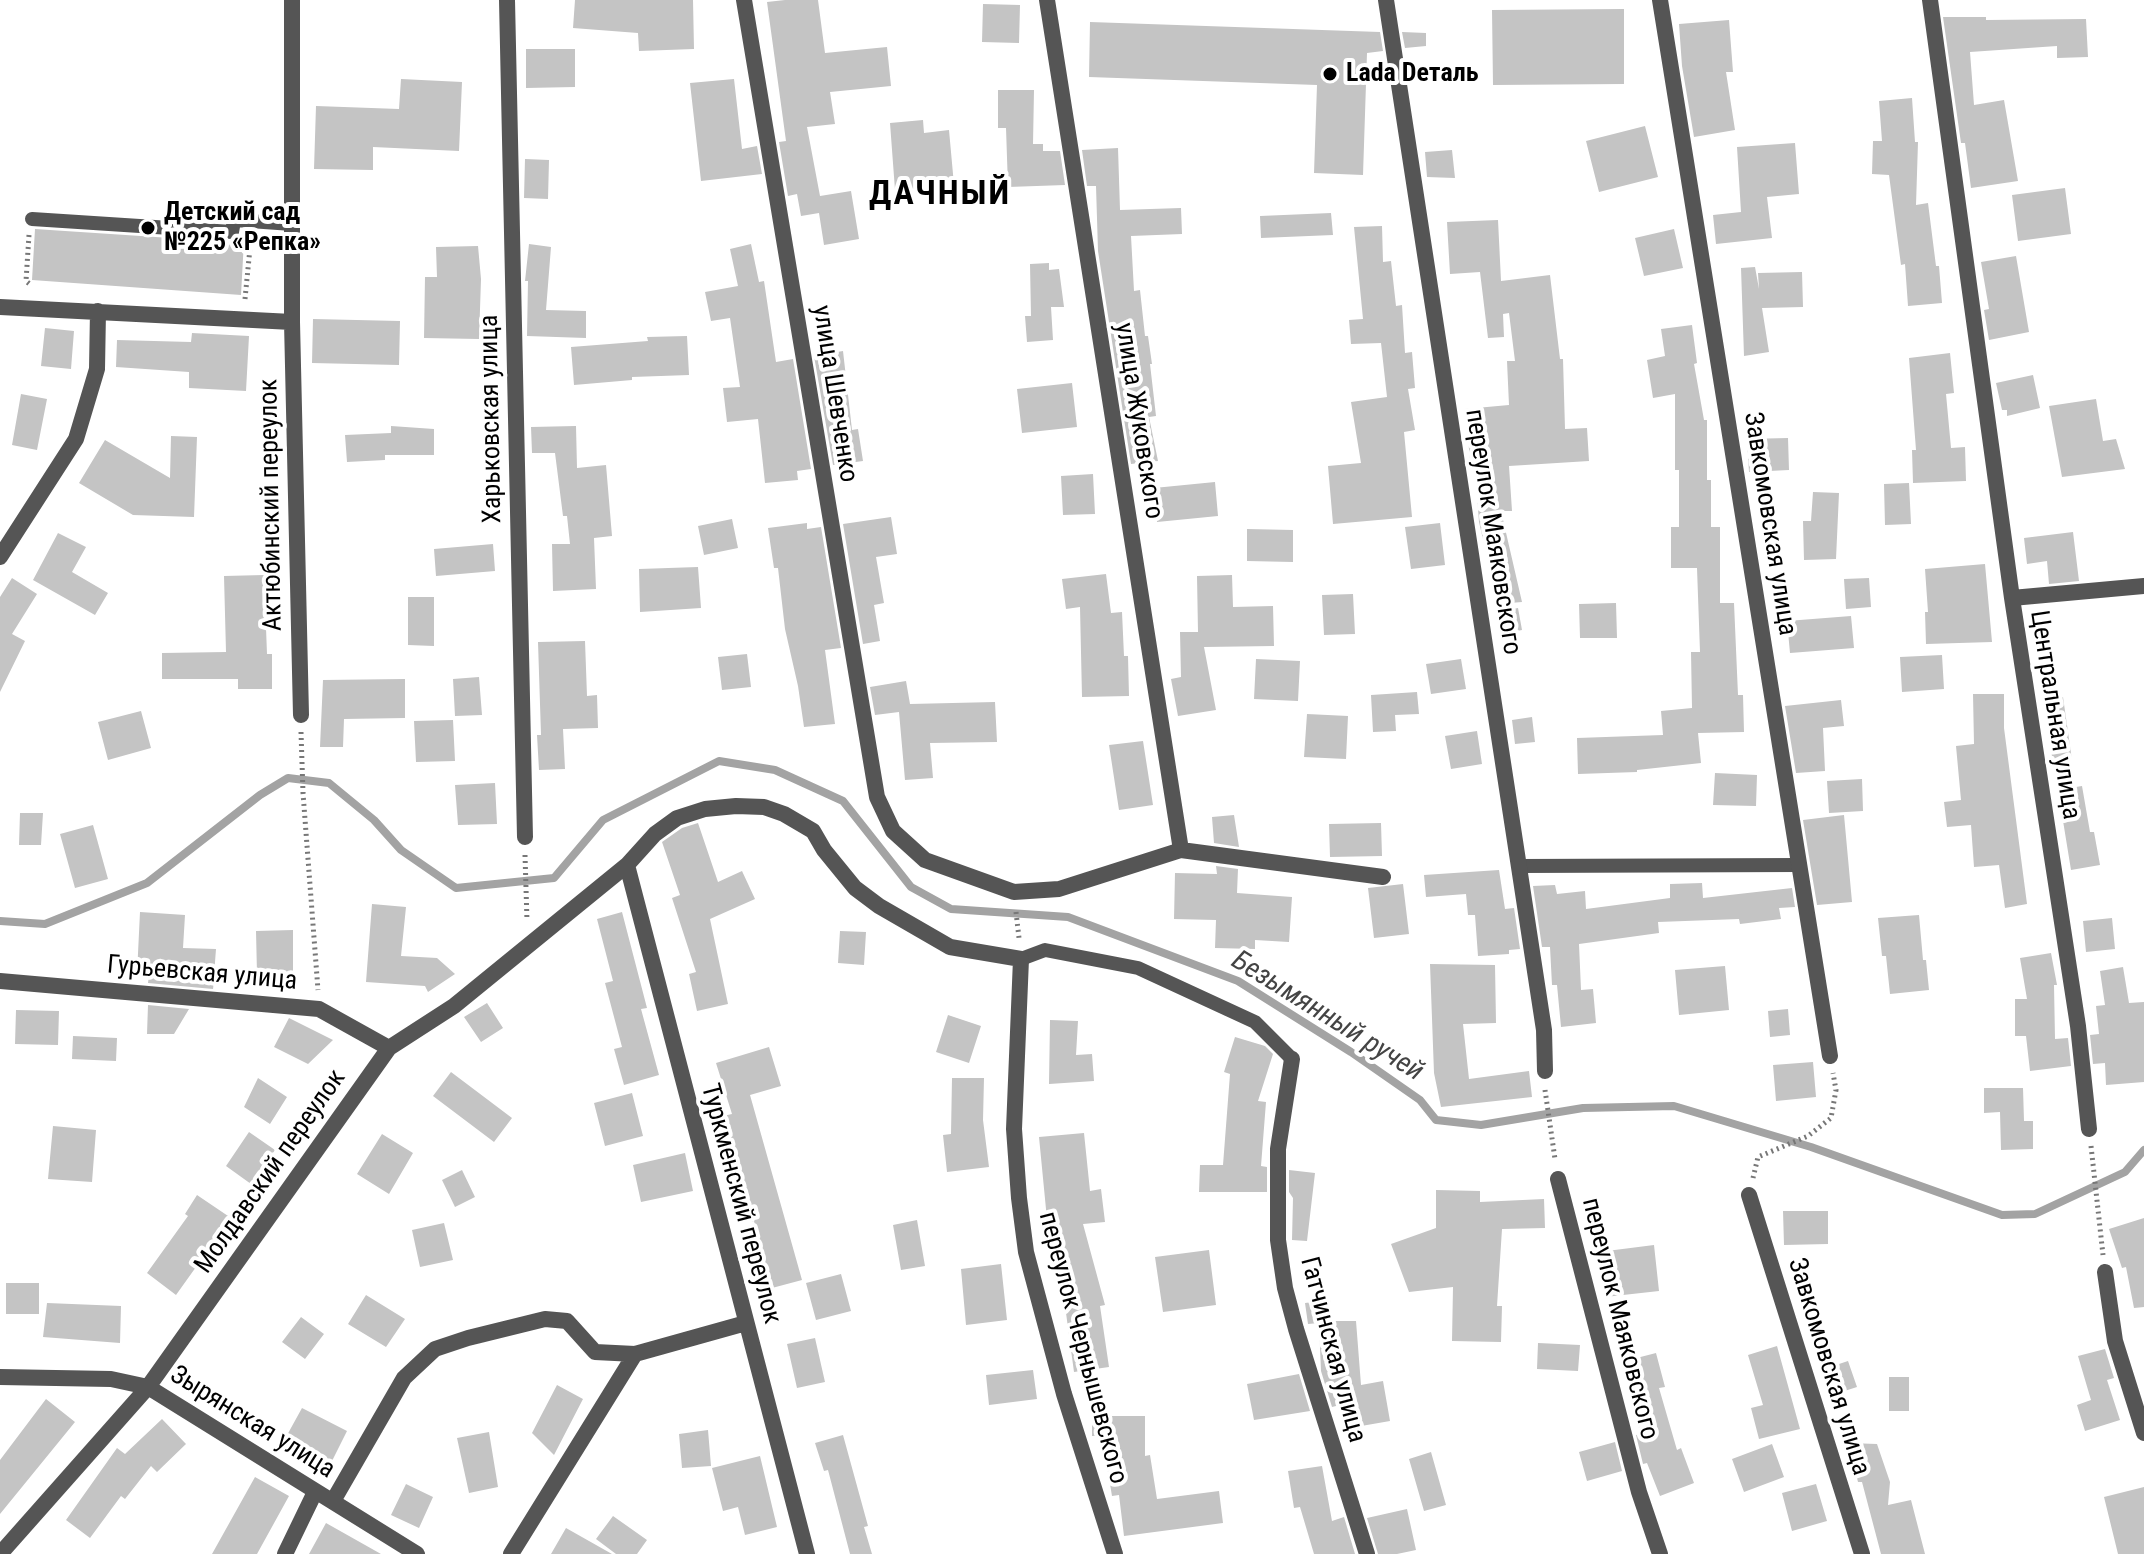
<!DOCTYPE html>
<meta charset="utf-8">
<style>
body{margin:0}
canvas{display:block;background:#fff}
</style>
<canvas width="2144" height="1554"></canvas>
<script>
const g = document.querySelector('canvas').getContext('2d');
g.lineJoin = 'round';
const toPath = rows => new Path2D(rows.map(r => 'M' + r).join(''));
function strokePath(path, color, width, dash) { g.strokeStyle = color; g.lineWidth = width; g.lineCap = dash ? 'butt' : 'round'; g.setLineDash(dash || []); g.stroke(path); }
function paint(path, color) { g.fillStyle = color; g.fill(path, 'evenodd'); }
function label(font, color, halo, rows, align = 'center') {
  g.font = font + ' "Roboto Condensed",sans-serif'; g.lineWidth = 8; g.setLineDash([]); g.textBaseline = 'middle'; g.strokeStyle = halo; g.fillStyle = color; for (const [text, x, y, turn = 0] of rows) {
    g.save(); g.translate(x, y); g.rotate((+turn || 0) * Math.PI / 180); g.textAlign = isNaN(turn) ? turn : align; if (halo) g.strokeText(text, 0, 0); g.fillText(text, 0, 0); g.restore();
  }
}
const stream = toPath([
 [0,921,45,924,147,883,260,795,288,778,329,783,374,820,401,850,456,888,554,878,603,820,719,761,775,770,843,801,911,887,951,909,1068,917,1238,981,1351,1052,1420,1100,1436,1120,1481,1125,1583,1108,1674,1106,1811,1147,2002,1215,2035,1214,2125,1172,2144,1150]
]);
const building = toPath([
 [575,0,693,0,694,49,639,51,638,33,573,28],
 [785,0,818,0,825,53,887,47,891,86,830,92,835,124,807,127,820,196,851,191,859,239,824,245,819,213,801,216,797,194,788,196,779,142,786,141,767,2],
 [983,4,1020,5,1019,43,982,42],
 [1624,9,1624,84,1493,85,1492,10],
 [1943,17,1986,17,1986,20,2086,19,2088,57,2057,58,2057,46,1970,52,1974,105,2004,100,2018,181,1971,188,1965,143,1961,143],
 [1729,20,1733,72,1726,72,1735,130,1694,137,1682,66,1679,24],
 [1090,22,1380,32,1383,51,1367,53,1363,175,1314,173,1317,85,1089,77],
 [1402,32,1426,33,1426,46,1405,48],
 [526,49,575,49,575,87,526,88],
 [401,79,462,82,459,151,373,147,373,170,314,169,316,106,399,109],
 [734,79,742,149,757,146,762,174,701,181,690,83],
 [998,90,1034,90,1033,144,1043,144,1043,151,1060,151,1065,185,1008,187,1006,128,998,128],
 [1912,98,1915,142,1918,142,1916,205,1928,203,1936,266,1939,266,1942,303,1908,306,1905,264,1901,265,1889,175,1872,174,1873,141,1882,141,1879,101],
 [923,120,924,133,949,130,954,185,895,190,890,123],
 [1645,126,1658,177,1599,192,1586,141],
 [1795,143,1799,194,1767,197,1772,238,1716,244,1713,215,1741,212,1737,147],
 [1118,148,1120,210,1181,208,1182,234,1131,236,1134,291,1140,290,1145,336,1148,336,1152,364,1150,364,1156,416,1149,417,1158,461,1131,464,1098,251,1096,186,1087,186,1082,150],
 [1452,150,1455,178,1427,177,1425,152],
 [525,159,549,160,548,199,524,198],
 [2065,188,2071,234,2018,241,2012,195],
 [1331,213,1333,235,1261,238,1260,216],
 [1498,220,1501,281,1550,275,1560,359,1563,359,1565,429,1587,428,1589,461,1509,466,1512,511,1501,511,1522,602,1498,604,1479,522,1475,469,1471,469,1465,409,1509,405,1507,361,1515,361,1509,313,1503,314,1504,337,1488,338,1480,272,1450,274,1447,222],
 [1382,226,1383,262,1391,261,1396,306,1402,305,1405,353,1412,352,1415,388,1408,389,1415,430,1404,432,1412,517,1333,524,1328,466,1361,463,1351,402,1387,397,1381,343,1351,344,1349,320,1363,319,1354,227],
 [35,229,231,242,244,240,241,295,32,280],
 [1674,229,1683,268,1644,276,1635,238],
 [529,244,551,247,546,310,586,311,586,338,527,336,528,281,525,281],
 [751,244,759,282,764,281,776,362,793,359,811,469,797,471,798,480,765,483,758,419,727,422,723,388,740,387,730,318,711,321,705,292,738,286,730,249],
 [478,246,481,279,479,339,424,338,425,277,437,277,436,247],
 [2016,256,2029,332,1989,340,1984,310,1989,309,1981,262],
 [1049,263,1049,270,1059,269,1064,307,1051,307,1053,340,1027,342,1025,316,1031,316,1030,264],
 [1755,267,1759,289,1758,273,1802,272,1803,307,1762,308,1769,352,1744,356,1741,268],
 [313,319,400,321,399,365,312,363],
 [1692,325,1697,363,1694,364,1704,420,1707,420,1707,480,1711,480,1711,527,1720,527,1720,603,1734,603,1738,695,1743,695,1744,732,1698,733,1701,763,1637,770,1637,772,1578,774,1577,738,1663,735,1661,711,1692,708,1691,652,1700,652,1697,568,1671,568,1671,527,1679,527,1679,470,1675,470,1675,394,1653,398,1647,360,1665,356,1661,329],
 [45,328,74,331,71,369,41,366],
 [192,333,249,336,246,391,189,388,189,372,116,367,117,340,191,342],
 [687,336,689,375,632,377,632,380,574,385,571,347,648,341,647,337],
 [843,351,852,430,858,429,863,461,833,465,814,356],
 [1950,353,1954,393,1946,394,1951,448,1965,447,1966,481,1913,483,1912,450,1916,450,1909,358],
 [2033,375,2040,408,2007,416,2007,410,2002,410,1996,383],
 [1072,383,1077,427,1022,433,1017,389],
 [21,394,47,399,37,450,12,445],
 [2096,399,2103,441,2116,439,2125,469,2062,477,2049,406],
 [391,426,434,429,434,455,385,455,385,460,347,462,345,435,391,433],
 [576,426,577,468,606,465,612,536,594,538,596,589,553,591,552,544,570,544,567,516,563,516,555,453,532,453,531,427],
 [171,436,197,437,194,517,133,515,79,483,105,440,170,478],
 [1788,438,1789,470,1749,472,1747,439],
 [1093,474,1095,514,1063,515,1061,476],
 [1215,482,1218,516,1157,522,1154,488],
 [1909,483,1911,524,1885,525,1884,484],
 [1813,492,1839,493,1836,559,1804,560,1803,521,1811,521],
 [891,517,897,554,876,557,884,603,874,605,880,641,863,644,843,524],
 [732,519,738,548,704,555,698,526],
 [807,523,807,529,821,527,841,648,825,650,835,724,804,727,798,686,785,629,778,568,774,568,768,528],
 [1440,523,1445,565,1411,569,1405,527],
 [1247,529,1293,530,1293,562,1247,561],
 [2073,532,2079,581,2049,584,2047,561,2027,564,2024,538],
 [58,533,86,547,72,572,108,593,95,615,33,580],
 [493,544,495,571,436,576,434,549],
 [1985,564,1992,642,1926,644,1925,612,1928,612,1925,569],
 [698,567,701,608,640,612,639,569],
 [1106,574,1111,613,1122,612,1124,656,1128,656,1129,696,1082,697,1080,607,1066,609,1062,579],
 [264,575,267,654,272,654,272,689,238,689,238,679,162,679,162,653,226,652,224,576],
 [1232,575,1233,607,1273,606,1274,646,1204,647,1216,710,1178,716,1171,679,1181,677,1180,632,1198,632,1197,576],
 [12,578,37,594,12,634,25,641,0,692,0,597],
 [1869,578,1871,607,1846,609,1844,579],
 [1353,594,1355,634,1324,635,1322,595],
 [408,597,434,597,434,646,408,645],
 [1616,603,1617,638,1580,638,1579,604],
 [1518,608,1522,630,1501,634,1497,612],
 [1851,616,1854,648,1790,653,1787,621],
 [585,641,587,696,597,695,598,728,563,729,565,769,539,770,537,735,541,735,538,642],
 [747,654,751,687,722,690,718,657],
 [1942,655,1944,689,1902,692,1900,657],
 [1256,659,1300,661,1298,701,1254,699],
 [1461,659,1466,689,1431,694,1426,664],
 [479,677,482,715,455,716,453,679],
 [405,679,405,718,344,719,343,747,320,747,323,680],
 [906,681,910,704,995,702,997,742,930,743,933,778,905,780,899,712,875,715,870,687],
 [1417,692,1419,714,1395,715,1396,731,1373,732,1371,695],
 [1973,694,2004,694,2004,728,2027,904,2005,908,1999,865,1974,867,1971,825,1947,827,1944,802,1961,800,1956,746,1974,744],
 [2063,697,2072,760,2053,763,2043,700],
 [1841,700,1844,726,1823,728,1825,771,1796,773,1785,706],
 [141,711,151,748,108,760,98,722],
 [1307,714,1348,716,1346,759,1304,757],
 [1532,717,1535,742,1515,744,1512,720],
 [453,720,455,761,416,762,414,721],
 [1477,731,1482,764,1451,769,1445,736],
 [1143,741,1153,805,1119,810,1109,745],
 [1715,773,1757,775,1756,806,1713,805],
 [1862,779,1863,811,1829,813,1827,781],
 [495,783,497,824,458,825,455,785],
 [2082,786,2090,832,2094,832,2100,865,2071,870,2058,790],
 [20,813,43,813,41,845,19,845],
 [1234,815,1239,847,1214,843,1212,817],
 [1844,815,1852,902,1817,905,1803,820],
 [698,823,718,882,742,871,755,899,710,919,728,1004,697,1011,689,974,696,972,672,898,680,895,662,842,682,828],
 [1381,823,1382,856,1330,857,1329,824],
 [93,825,108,879,75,888,60,834],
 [1216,866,1238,869,1237,893,1292,897,1289,942,1255,940,1255,949,1215,948,1216,920,1174,919,1175,873,1217,874],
 [1499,870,1505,909,1514,908,1520,949,1509,950,1509,954,1478,956,1475,915,1468,915,1466,894,1426,897,1424,875],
 [1702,883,1703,898,1792,888,1795,907,1779,908,1781,919,1740,924,1739,919,1658,922,1659,933,1579,944,1581,990,1593,989,1596,1023,1561,1027,1557,985,1552,985,1550,947,1542,947,1533,886,1555,885,1557,894,1585,891,1586,909,1670,898,1670,884],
 [1403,884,1409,934,1374,938,1368,888],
 [372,904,406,907,401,956,437,958,455,974,428,992,425,986,366,982],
 [140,912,185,915,183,948,216,949,214,975,203,975,214,980,213,989,148,983,149,975,137,974],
 [622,912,647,1008,641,1009,659,1075,624,1085,614,1049,622,1047,605,983,613,981,597,919],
 [1919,915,1923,960,1926,960,1929,990,1890,994,1886,956,1882,956,1878,918],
 [2112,918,2115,949,2086,952,2083,921],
 [293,930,293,974,257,974,256,931],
 [840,931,866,932,864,965,838,963],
 [2051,953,2057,985,2054,985,2055,1039,2068,1038,2071,1066,2030,1071,2026,1036,2015,1036,2015,999,2027,999,2020,958],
 [1430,964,1495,965,1496,1023,1463,1024,1469,1079,1529,1071,1532,1097,1441,1107,1434,1073],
 [1725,966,1729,1010,1679,1015,1675,970],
 [2123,967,2129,1003,2144,1002,2144,1082,2106,1085,2105,1063,2093,1064,2090,1035,2099,1034,2096,1006,2105,1005,2100,971],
 [487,1003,503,1028,481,1042,464,1017],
 [148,1005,189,1009,174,1034,147,1034],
 [1788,1009,1790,1035,1770,1037,1768,1011],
 [16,1010,59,1011,58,1045,15,1044],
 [948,1015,981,1026,969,1063,936,1052],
 [289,1018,333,1040,308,1064,274,1047],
 [1050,1020,1078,1021,1076,1055,1092,1054,1094,1081,1049,1084],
 [73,1036,117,1038,116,1061,72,1059],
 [1235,1037,1265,1046,1273,1054,1258,1101,1266,1102,1261,1166,1267,1167,1267,1192,1199,1192,1200,1165,1223,1165,1230,1074,1224,1072],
 [769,1047,781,1086,750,1095,802,1280,772,1288,754,1221,751,1222,738,1182,723,1116,732,1114,716,1063],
 [1813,1062,1816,1097,1776,1101,1773,1065],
 [451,1072,512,1118,494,1142,433,1096],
 [258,1078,287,1097,270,1124,244,1107],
 [952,1078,984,1078,983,1120,989,1167,947,1172,943,1135,951,1134],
 [1984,1088,2023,1088,2024,1121,2033,1121,2033,1149,2001,1150,2000,1112,1984,1113],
 [632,1093,643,1136,605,1146,594,1103],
 [53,1126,96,1130,92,1182,48,1179],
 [249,1132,275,1150,251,1184,226,1166],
 [1084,1133,1090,1191,1101,1189,1105,1222,1083,1224,1105,1305,1100,1306,1109,1367,1074,1372,1056,1239,1049,1240,1039,1137],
 [382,1134,413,1153,389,1194,357,1174],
 [685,1153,693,1191,641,1202,633,1165],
 [462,1170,475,1197,455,1207,442,1180],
 [1289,1170,1315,1173,1307,1241,1292,1240,1293,1198,1289,1192],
 [1436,1190,1480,1191,1480,1202,1544,1199,1545,1228,1502,1229,1497,1306,1502,1306,1501,1342,1452,1341,1453,1287,1409,1292,1391,1244,1436,1228],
 [197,1195,231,1218,176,1295,147,1273,188,1216,185,1214],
 [1783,1211,1828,1211,1828,1244,1784,1245],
 [2144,1218,2144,1307,2134,1308,2126,1267,2122,1268,2109,1229],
 [917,1220,925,1266,901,1270,893,1225],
 [444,1223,453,1260,420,1267,412,1230],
 [1654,1245,1659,1291,1605,1297,1599,1252],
 [1209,1250,1216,1305,1163,1312,1155,1257],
 [1001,1264,1007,1320,966,1325,961,1269],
 [841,1274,851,1311,816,1320,806,1283],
 [6,1283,39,1283,39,1314,6,1314],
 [366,1295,405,1319,386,1347,348,1324],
 [1330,1300,1333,1321,1356,1321,1361,1385,1383,1381,1390,1421,1344,1429,1340,1405,1332,1407,1321,1371,1319,1323,1308,1324,1305,1303],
 [47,1303,121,1306,120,1343,43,1337],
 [301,1317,324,1334,305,1359,282,1342],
 [815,1338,825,1382,797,1388,787,1344],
 [1538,1343,1580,1345,1578,1371,1537,1369],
 [1777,1346,1800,1429,1759,1439,1751,1408,1763,1405,1748,1355],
 [2105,1349,2114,1378,2107,1380,2120,1420,2085,1431,2077,1405,2091,1400,2078,1356],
 [1656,1353,1665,1387,1659,1388,1677,1450,1681,1448,1694,1483,1660,1496,1647,1463,1643,1464,1636,1435,1641,1434,1632,1406,1637,1405,1625,1361],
 [1848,1361,1857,1387,1832,1395,1824,1369],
 [1033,1370,1037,1399,989,1405,986,1375],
 [1299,1374,1310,1411,1254,1420,1247,1384],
 [1889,1377,1909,1377,1909,1411,1889,1411],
 [557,1385,583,1399,554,1455,532,1433],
 [46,1399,75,1422,0,1514,0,1460],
 [302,1408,347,1431,332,1461,286,1437],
 [1092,1416,1145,1416,1145,1456,1150,1455,1157,1499,1219,1491,1223,1523,1124,1536,1119,1495,1112,1496,1102,1436,1092,1436],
 [162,1419,186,1444,157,1472,151,1466,125,1499,121,1496,90,1538,66,1520,117,1448,125,1454],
 [708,1430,711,1466,682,1468,679,1434],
 [489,1432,498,1487,469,1493,457,1438],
 [843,1435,868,1526,864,1527,872,1554,850,1554,828,1470,824,1471,815,1443],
 [1615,1442,1622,1471,1587,1481,1579,1452],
 [1848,1443,1877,1444,1890,1482,1888,1505,1911,1500,1925,1554,1881,1554,1862,1482,1858,1482],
 [1772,1444,1784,1477,1744,1492,1732,1459],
 [1431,1452,1446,1505,1424,1511,1409,1459],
 [760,1456,777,1527,745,1535,738,1507,723,1511,712,1468],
 [1322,1466,1332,1521,1344,1517,1355,1554,1314,1554,1300,1507,1294,1508,1288,1471],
 [255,1477,289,1496,257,1554,212,1554],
 [406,1484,433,1497,419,1528,391,1515],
 [1816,1484,1827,1521,1792,1531,1782,1493],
 [2144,1487,2144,1554,2118,1554,2104,1497],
 [1407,1509,1416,1550,1397,1554,1378,1554,1367,1518],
 [613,1516,647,1540,637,1554,616,1554,596,1539],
 [326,1523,381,1554,309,1554],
 [566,1528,612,1554,551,1554]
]);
const path = toPath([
 [29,235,26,281,32,286],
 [245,299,251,238],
 [301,732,303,793,318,990],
 [525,855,527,921],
 [1016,912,1019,938],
 [1545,1090,1555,1159],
 [2091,1146,2103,1255],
 [1753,1178,1758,1157,1808,1136,1831,1118,1836,1090,1833,1073]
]);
const lane = toPath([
 [32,219,232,232,234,221,236,220,292,224],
 [1519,866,1799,865],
 [1021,959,1045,950,1138,968,1255,1022,1292,1059]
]);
const street = toPath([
 [292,0,292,322,301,715],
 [507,0,525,837],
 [744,0,877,797,893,831,925,860,1014,892,1059,889,1181,850,1383,877],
 [1047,0,1181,850],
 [1386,0,1544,1030,1545,1071],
 [1660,0,1830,1056],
 [1930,0,2012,598,2078,1026,2089,1129],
 [0,307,292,322],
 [0,557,76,439,97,369,98,311],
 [2012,598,2144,586],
 [627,865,807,1554],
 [0,981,319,1009,389,1048],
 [1292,1059,1278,1149,1278,1240,1285,1288,1296,1329,1367,1554],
 [1558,1179,1639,1492,1660,1554],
 [1749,1195,1862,1554],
 [2105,1272,2115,1341,2144,1433],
 [0,1377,111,1379,148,1387,417,1554],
 [333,1501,404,1378,435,1349,468,1338,545,1319,567,1321,595,1352,635,1354],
 [0,1554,148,1387,389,1048,454,1006,627,865,655,834,677,818,705,809,736,806,764,807,784,814,813,831,824,850,855,888,879,906,950,947,1021,959,1014,1129,1019,1198,1026,1252,1064,1394,1115,1554],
 [285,1554,315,1492],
 [511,1554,635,1354,746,1323]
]);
const markers = [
 [1330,74,8,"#000"],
 [148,228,8,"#000"]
];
const poiNames = [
 ["Lada Dеталь",1346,74],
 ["Детский сад",164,213],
 ["№225 «Репка»",164,243]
];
const streetNames = [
 ["улица Шевченко",834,394,81],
 ["Харьковская улица",492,419,-91],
 ["улица Жуковского",1138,421,81],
 ["Актюбинский переулок",272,505,-91],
 ["Завкомовская улица",1769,524,81],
 ["переулок Маяковского",1492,532,81],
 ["Центральная улица",2054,715,81],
 ["Гурьевская улица",202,974,5],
 ["Молдавский переулок",271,1172,-55],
 ["Туркменский переулок",740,1204,75],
 ["переулок Маяковского",1619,1319,76],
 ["переулок Чернышевского",1082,1348,75],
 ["Гатчинская улица",1332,1350,75],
 ["Завкомовская улица",1828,1367,73],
 ["Зырянская улица",252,1423,32]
];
const waterNames = [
 ["Безымянный ручей",1327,1017,32]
];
const districtNames = [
 ["ДАЧНЫЙ",940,195]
];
strokePath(stream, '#a3a3a3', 8);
paint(building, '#c4c4c4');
strokePath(path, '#777', 5, [2, 4]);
strokePath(lane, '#555', 14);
strokePath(street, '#555', 16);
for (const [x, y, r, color] of markers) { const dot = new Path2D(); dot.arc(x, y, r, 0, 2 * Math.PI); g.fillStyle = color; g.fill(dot); strokePath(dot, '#fff', 3); }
label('bold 26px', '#000', '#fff', poiNames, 'left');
label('26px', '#000', '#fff', streetNames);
label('italic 28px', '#444', '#fff', waterNames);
g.letterSpacing = '2px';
label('bold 34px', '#000', '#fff', districtNames);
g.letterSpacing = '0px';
</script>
